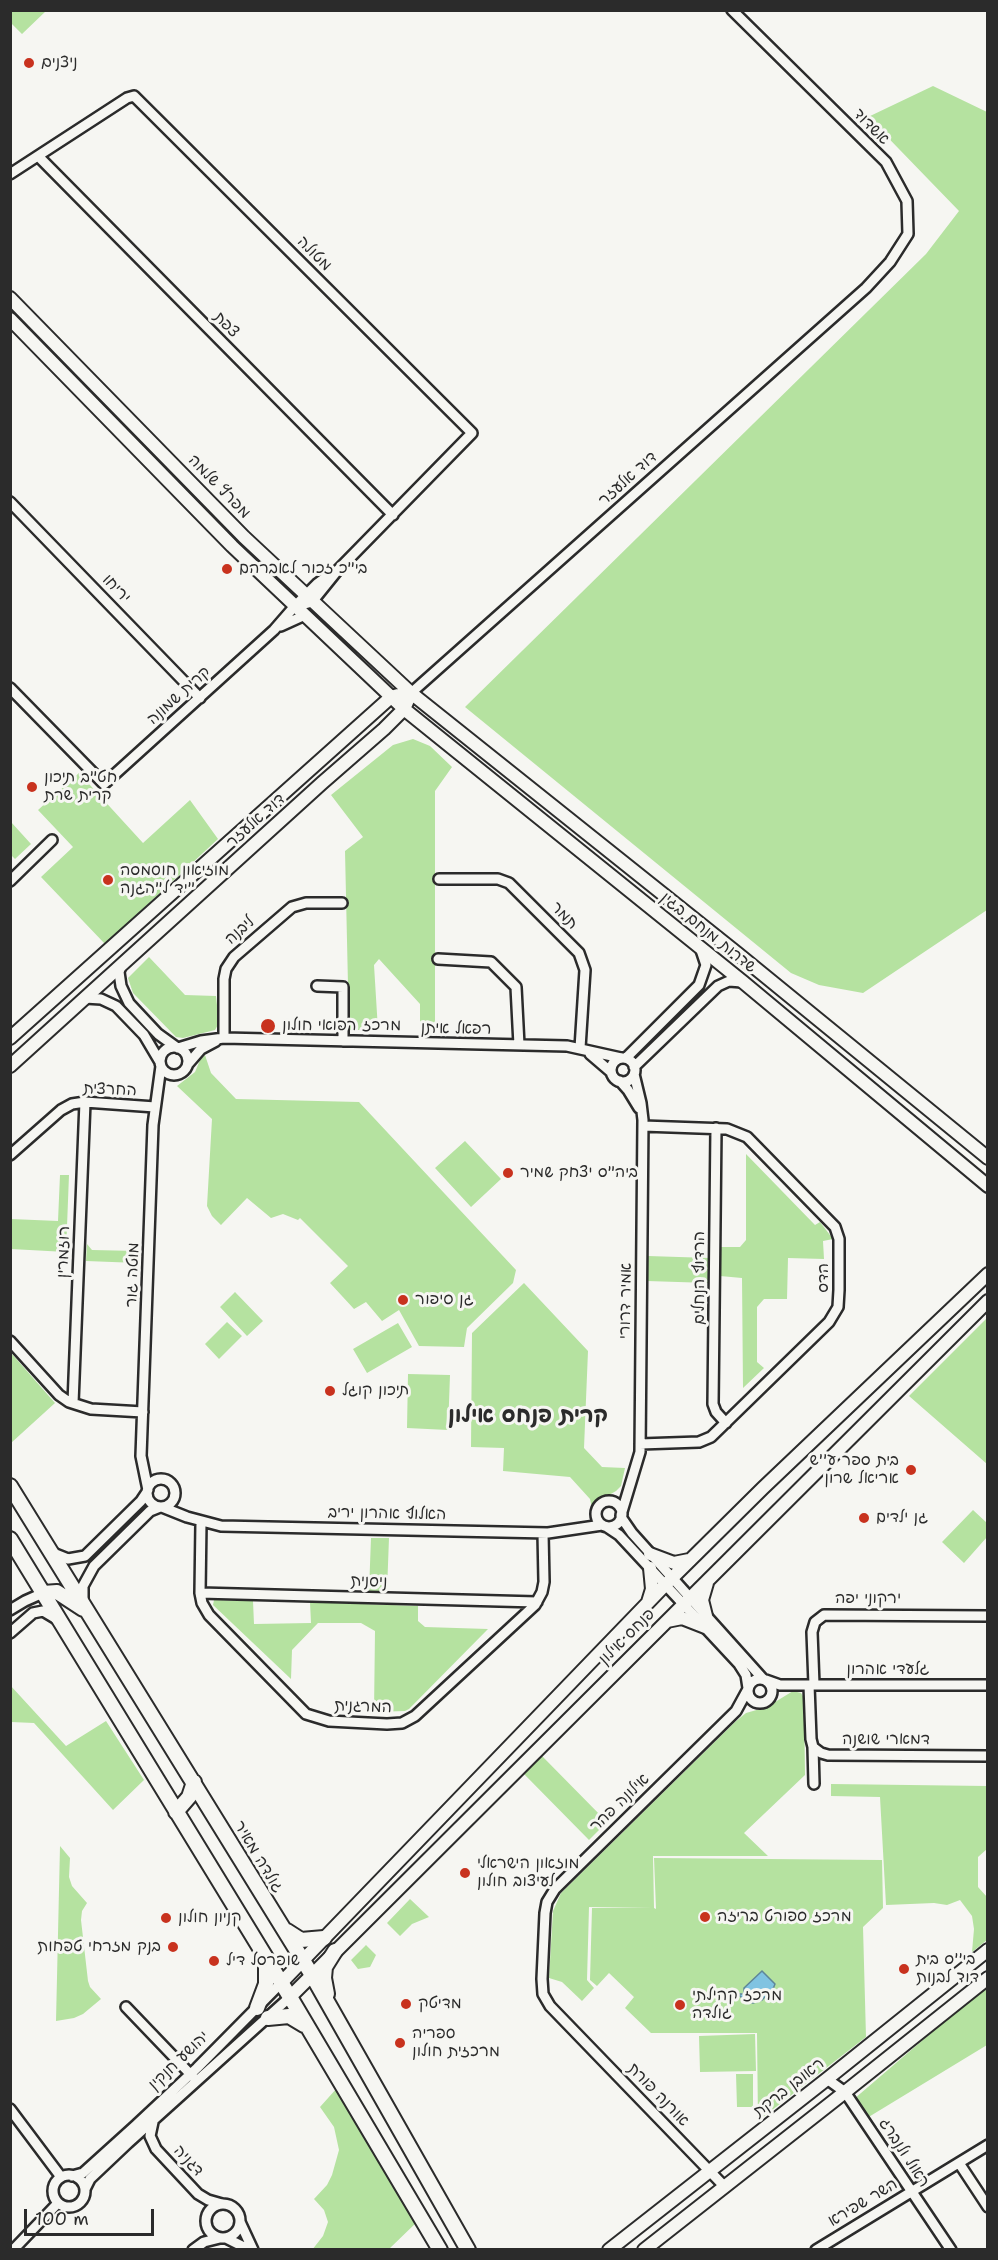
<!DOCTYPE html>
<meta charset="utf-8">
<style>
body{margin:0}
#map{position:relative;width:998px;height:2260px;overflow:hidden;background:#f6f6f2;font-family:"Shantell Sans",sans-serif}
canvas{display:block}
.frame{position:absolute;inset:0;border:12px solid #2b2b2b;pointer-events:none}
.scale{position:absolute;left:24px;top:2209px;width:130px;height:27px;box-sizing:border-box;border:3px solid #2b2b2b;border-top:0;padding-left:8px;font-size:18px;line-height:21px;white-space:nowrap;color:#2b2b2b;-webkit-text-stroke:4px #f6f6f2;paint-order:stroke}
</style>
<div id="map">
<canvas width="998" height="2260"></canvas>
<div class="frame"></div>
<div class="scale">100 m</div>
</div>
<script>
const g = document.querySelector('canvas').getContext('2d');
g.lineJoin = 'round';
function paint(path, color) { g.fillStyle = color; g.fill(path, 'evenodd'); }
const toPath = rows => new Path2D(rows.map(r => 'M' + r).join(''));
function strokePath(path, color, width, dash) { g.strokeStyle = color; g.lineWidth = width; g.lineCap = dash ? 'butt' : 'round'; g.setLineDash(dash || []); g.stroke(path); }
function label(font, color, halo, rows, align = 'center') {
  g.font = font + ' "Shantell Sans","Playpen Sans Hebrew",sans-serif'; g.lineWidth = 6; g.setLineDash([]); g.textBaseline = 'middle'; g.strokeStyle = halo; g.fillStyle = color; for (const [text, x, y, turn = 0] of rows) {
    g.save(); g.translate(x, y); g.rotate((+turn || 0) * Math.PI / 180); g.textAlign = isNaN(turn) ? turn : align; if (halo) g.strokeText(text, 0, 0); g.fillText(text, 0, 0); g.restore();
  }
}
const green = toPath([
 [10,11,11,10,46,11,22,34,11,23],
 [933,86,987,112,987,910,863,993,819,985,791,973,465,707,926,254,959,211,868,117],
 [413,739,430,746,452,767,435,791,435,1029,420,1028,420,1004,379,959,374,965,378,1030,349,1030,345,851,363,837,331,795,393,745],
 [79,773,143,843,190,800,218,839,105,944,41,877,73,847,38,810],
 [11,822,31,844,15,859,11,855],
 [149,957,185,995,216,996,219,1023,215,1030,183,1038,176,1037,133,993,128,978],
 [205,1055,211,1073,236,1099,359,1102,516,1270,513,1283,467,1328,464,1347,419,1346,399,1310,382,1321,366,1302,354,1309,330,1283,348,1266,300,1218,298,1220,283,1214,271,1218,247,1198,221,1225,212,1216,207,1206,212,1119,177,1086,195,1072,200,1060],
 [465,1141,501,1179,471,1207,435,1168],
 [746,1154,815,1225,820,1222,833,1239,823,1241,824,1259,788,1258,787,1299,764,1299,757,1307,757,1362,764,1368,743,1388,742,1278,720,1276,721,1247,740,1247,746,1240],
 [60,1175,69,1175,66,1252,11,1249,11,1219,58,1221],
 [87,1244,92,1250,138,1251,138,1263,86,1261],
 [648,1256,710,1258,709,1283,647,1281],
 [524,1283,588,1351,584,1448,602,1467,625,1468,621,1486,616,1491,595,1503,592,1508,590,1499,570,1477,503,1471,504,1448,471,1447,472,1333],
 [235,1292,263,1321,247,1336,220,1307],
 [987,1318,987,1464,909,1396],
 [227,1322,242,1336,219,1359,205,1344],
 [398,1323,412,1347,367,1373,353,1349],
 [12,1354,55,1403,11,1443,10,1355],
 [408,1374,450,1375,448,1430,407,1428],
 [973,1510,987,1523,987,1537,964,1563,942,1542],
 [371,1538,389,1538,387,1591,369,1591],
 [214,1600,253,1601,254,1624,311,1623,310,1602,418,1606,418,1621,425,1627,488,1629,409,1709,405,1711,374,1712,375,1631,361,1623,318,1623,292,1650,291,1679,213,1605],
 [10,1685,66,1746,106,1721,144,1780,113,1810,34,1723,11,1722],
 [793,1691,801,1693,804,1698,805,1775,744,1833,768,1856,653,1856,654,1908,656,1909,654,1858,882,1860,883,1908,863,1927,866,2037,758,2121,757,2033,651,2033,625,2008,634,1997,609,1973,597,1986,590,1980,592,1908,652,1908,589,1907,587,1980,594,1988,582,2001,562,1982,549,1978,553,1911,561,1893,735,1722,746,1713,767,1707],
 [542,1756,607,1822,589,1840,524,1774],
 [831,1784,987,1786,987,1849,978,1857,978,1887,987,1897,987,1940,972,1952,974,1929,972,1916,960,1900,947,1905,934,1903,886,1905,880,1797,831,1796],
 [60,1846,70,1858,69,1877,72,1886,87,1903,82,1911,81,1920,88,1981,90,1987,101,1999,83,2014,74,2018,56,2021],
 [410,1899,429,1917,412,1924,400,1936,387,1923],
 [366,1945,376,1955,370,1967,358,1969,351,1960],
 [987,1985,987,2045,867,2118,854,2099],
 [755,2034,756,2071,700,2072,699,2036],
 [736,2074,753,2074,753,2107,737,2107],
 [337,2088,418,2221,389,2249,312,2250,323,2236,328,2222,324,2210,314,2199,327,2185,332,2175,339,2150,334,2127,320,2107]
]);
const water = toPath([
 [762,1971,775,1984,773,1989,762,2000,753,2003,745,2001,738,1994,744,1994,744,1988,762,1971]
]);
const minor = toPath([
 [38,156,393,515],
 [10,174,127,98,134,96,472,433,337,571,312,602,294,607],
 [10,502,200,698],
 [281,626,303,616],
 [10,688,104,784,274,630,294,607,317,584,332,573],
 [411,693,866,288,890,262,908,234,907,201,886,162,732,10],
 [439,879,498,879,509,883,579,953,585,970,580,1048],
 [10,881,52,840],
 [438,959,491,962,516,987,519,1045],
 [121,966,119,972,121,986,129,1003,158,1034,176,1047],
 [317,986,343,987,343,1041],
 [85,998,101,999,116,1006,144,1035,160,1062],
 [224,1038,224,979,226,969,234,957,292,907,306,903,342,903],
 '160 1061a14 14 0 1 1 28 0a14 14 0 1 1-28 0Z',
 [178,1048,201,1041,224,1038,567,1046,621,1058],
 [590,1054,611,1072],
 [626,1058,699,985,706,965,701,950],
 '611 1070a12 12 0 1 1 24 0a12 12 0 1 1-24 0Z',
 [188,1064,201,1049,216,1041],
 [634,1067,718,986,729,981,742,982],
 [620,1081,628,1090,639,1108],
 [716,1128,713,1404,716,1412,726,1423],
 [10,1155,61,1110,72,1104,85,1102,155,1107],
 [10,1341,59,1395,69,1402,91,1409,143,1412],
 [73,1403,85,1102],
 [640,1444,699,1442,711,1437,829,1322,838,1307,839,1290,839,1239,835,1227,747,1137,727,1129,643,1126],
 '147 1493a14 14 0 1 1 28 0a14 14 0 1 1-28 0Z',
 [148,1490,141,1456,153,1125,161,1066],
 '596 1514a13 13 0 1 1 26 0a13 13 0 1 1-26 0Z',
 [162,1507,187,1517,221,1526,548,1533,602,1525],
 [621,1515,640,1452,643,1120,641,1103,634,1074],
 [621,1517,632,1533,763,1679],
 [201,1522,200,1593,202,1603,209,1615,306,1714,329,1721,387,1724,402,1723,415,1716,535,1605,542,1592,544,1582,543,1533],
 [607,1527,619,1535,739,1664,746,1675,748,1688],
 [53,1553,68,1559,85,1556,141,1501,147,1492],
 [200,1593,537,1602],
 [83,1601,83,1586,94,1566,150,1511,160,1507],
 [10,1610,25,1601,43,1593],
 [10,1633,33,1613,43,1611,58,1620],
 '748 1691a12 12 0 1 1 24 0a12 12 0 1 1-24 0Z',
 [766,1680,780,1685,988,1685],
 [809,1685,811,1739,813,1747,821,1753,828,1755,988,1756],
 [814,1685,812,1632,815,1622,824,1615,988,1616],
 [813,1747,814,1784],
 [126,2007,194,2078],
 [827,2079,845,2092,951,2250],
 [10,2109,61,2177],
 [153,2122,150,2136,156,2149,198,2194,208,2200,222,2204],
 [959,2163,988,2207],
 '53 2191a16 16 0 1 1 32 0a16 16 0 1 1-32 0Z',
 [72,2176,83,2173,135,2126,197,2068,281,1983],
 [725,2187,550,2006,543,1994,542,1979,545,1913,547,1902,555,1889,736,1711,748,1689],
 [85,2189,90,2179,128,2143,290,1997],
 '206 2221a17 17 0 1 1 34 0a17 17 0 1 1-34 0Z',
 [240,2222,253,2250],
 [226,2238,250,2250],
 [13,2250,58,2203],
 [193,2250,204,2242,220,2238],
 [816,2250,988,2145]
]);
const tertiary = toPath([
 [10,298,244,537,411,693,738,954,988,1158],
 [10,319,232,546,404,709,743,982,988,1186],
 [10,1038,391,697,398,695],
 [10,1066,322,783,384,729,404,709,411,693],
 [650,1554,674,1563,689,1560],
 [648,1602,652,1589,650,1568],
 [706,1616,702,1600,707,1583],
 [667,1621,682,1618,705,1627],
 [281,1983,665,1585,763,1488,988,1274],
 [290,1997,988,1301],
 [609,2250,827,2079,988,1950],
 [644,2250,845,2092,988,1978]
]);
const secondary = toPath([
 [10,1486,312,1975,468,2250],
 [10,1539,290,1997,440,2250],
 [43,1593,57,1592,83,1609],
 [176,1812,189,1797,194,1782],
 [287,1931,301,1940,324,1938],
 [327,1994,324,1978,325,1967,335,1951],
 [257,2008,266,1984,266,1959],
 [268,2018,289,2016,304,2025]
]);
const markers = [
 [29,63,6,"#c8321e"],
 [227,569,6,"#c8321e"],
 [32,787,6,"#c8321e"],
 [108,880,6,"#c8321e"],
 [268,1026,8,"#c8321e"],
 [508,1173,6,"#c8321e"],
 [403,1300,6,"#c8321e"],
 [330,1391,6,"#c8321e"],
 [911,1470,6,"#c8321e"],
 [864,1518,6,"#c8321e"],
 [465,1873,6,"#c8321e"],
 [705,1917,6,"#c8321e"],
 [166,1918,6,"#c8321e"],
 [173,1947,6,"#c8321e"],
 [214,1961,6,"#c8321e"],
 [904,1969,6,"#c8321e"],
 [406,2004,6,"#c8321e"],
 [680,2005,6,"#c8321e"],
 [400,2043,6,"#c8321e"]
];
const poiNames = [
 ["ניצנים",41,63],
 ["בי\"כ זכור לאברהם",239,569],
 ["חט\"ב תיכון",44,778],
 ["קרית שרת",44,796],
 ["מוזיאון חוסמסה",120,871],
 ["יד ל\"הגנה\"",120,889],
 ["מרכז רפואי חולון",282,1026],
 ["ביה\"ס יצחק שמיר",520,1173],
 ["גן סיפור",415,1300],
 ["תיכון קוגל",342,1391],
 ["בית ספר ע''ש",899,1461,"right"],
 ["אריאל שרון",899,1479,"right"],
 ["גן ילדים",876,1518],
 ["מוזאון הישראלי",477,1864],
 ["לעיצוב חולון",477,1882],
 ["מרכז ספורט בריזה",717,1917],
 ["קניון חולון",178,1918],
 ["בנק מזרחי טפחות",161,1947,"right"],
 ["בי''ס בית",916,1960],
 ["דוד לבנות",916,1978],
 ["שופרסל דיל",226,1961],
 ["מרכז קהילתי",692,1996],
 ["גולדה",692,2014],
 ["מדיטק",418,2004],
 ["ספריה",412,2034],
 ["מרכזית חולון",412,2052]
];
const streetNames = [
 ["אשדוד",871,127,45],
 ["מטולה",314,254,45],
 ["צפת",226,325,45],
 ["דוד אלעזר",628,479,-42],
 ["מפרץ שלמה",219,487,46],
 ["יריחו",116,589,46],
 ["קרית שמונה",179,696,-42],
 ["דוד אלעזר",256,821,-42],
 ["תמר",564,916,46],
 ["ליבנה",240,931,-42],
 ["שדרות מנחם בגין",708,933,39],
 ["רפאל איתן",456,1029,1],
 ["החרצית",110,1090,2],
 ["רוזמרין",64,1252,-88],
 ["מוטה גור",133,1275,-88],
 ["הרדוף הנחלים",700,1278,-90],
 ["הדס",824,1278,-90],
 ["אמיר דרורי",626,1301,-89],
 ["האלוף אהרון יריב",387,1514,1],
 ["ניסנית",369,1582,2],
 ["ירקוני יפה",868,1599],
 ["פנחס אילון",627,1637,-45],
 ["גלעדי אהרון",888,1670],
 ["המרגנית",363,1707,2],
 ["דמארי שושנה",886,1740],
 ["אילונה פהר",620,1803,-44],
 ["גולדה מאיר",258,1857,59],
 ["יהושע חנקין",179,2061,-44],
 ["ראובן ברקת",789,2088,-38],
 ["אורנה פורת",658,2095,46],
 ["ראול ולנברג",904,2153,57],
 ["דגניה",188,2161,47],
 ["השר שפירא",863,2203,-31]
];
const districtNames = [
 ["קרית פנחס אילון",528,1416]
];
paint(green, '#b5e2a0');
paint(water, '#80c3e1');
strokePath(water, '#5e8698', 1.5);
strokePath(minor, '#2b2b2b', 14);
strokePath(tertiary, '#2b2b2b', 16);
strokePath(secondary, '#2b2b2b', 18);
strokePath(minor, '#f6f6f2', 9);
strokePath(tertiary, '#f6f6f2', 12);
strokePath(secondary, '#f6f6f2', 14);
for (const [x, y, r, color] of markers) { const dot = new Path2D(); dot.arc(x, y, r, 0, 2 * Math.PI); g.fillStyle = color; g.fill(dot); strokePath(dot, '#f6f6f2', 2); }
label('16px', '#2b2b2b', '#f6f6f2', poiNames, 'left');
label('16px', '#2b2b2b', '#f6f6f2', streetNames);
label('bold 22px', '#2b2b2b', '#f6f6f2', districtNames);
</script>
